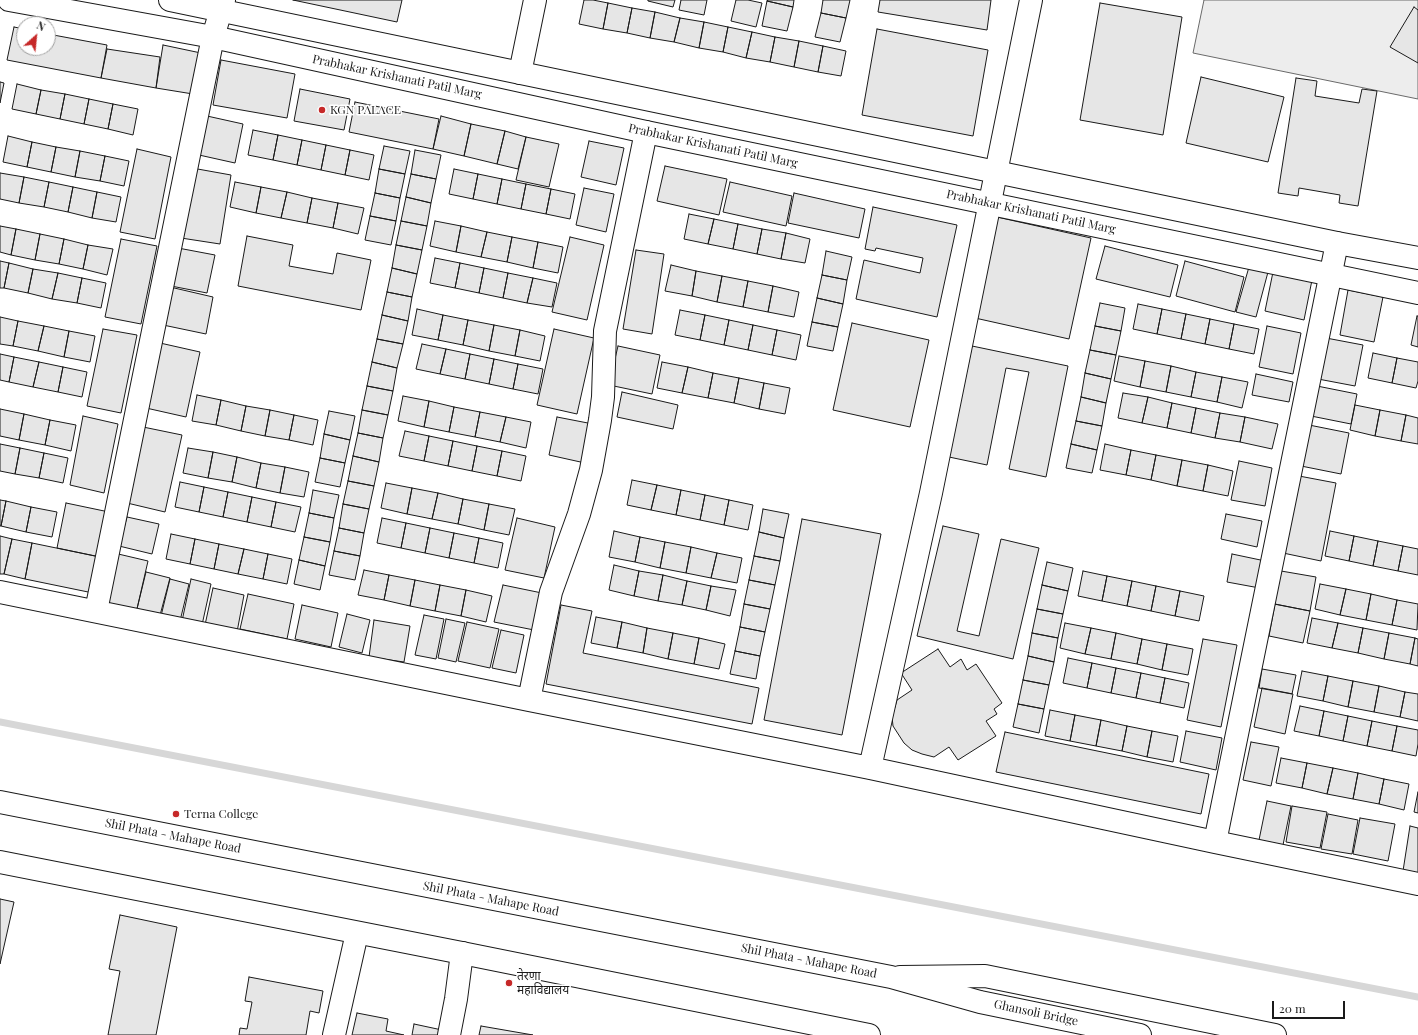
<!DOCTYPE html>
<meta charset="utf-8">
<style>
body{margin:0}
#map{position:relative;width:1418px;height:1035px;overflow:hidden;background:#fff;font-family:"Playfair Display",serif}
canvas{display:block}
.north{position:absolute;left:16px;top:16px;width:40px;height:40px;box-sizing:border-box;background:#fff;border:1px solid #a3a3a3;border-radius:50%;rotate:27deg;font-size:11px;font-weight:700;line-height:16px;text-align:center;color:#1a1a1a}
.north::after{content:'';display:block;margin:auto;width:14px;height:18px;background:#c62828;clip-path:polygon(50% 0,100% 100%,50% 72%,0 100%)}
.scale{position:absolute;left:1272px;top:1001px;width:73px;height:18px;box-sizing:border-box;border:2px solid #1a1a1a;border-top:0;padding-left:5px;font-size:12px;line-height:14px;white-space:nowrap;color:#1a1a1a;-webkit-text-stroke:3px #fff;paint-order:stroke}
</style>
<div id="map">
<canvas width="1418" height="1035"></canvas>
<div class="north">N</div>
<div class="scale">20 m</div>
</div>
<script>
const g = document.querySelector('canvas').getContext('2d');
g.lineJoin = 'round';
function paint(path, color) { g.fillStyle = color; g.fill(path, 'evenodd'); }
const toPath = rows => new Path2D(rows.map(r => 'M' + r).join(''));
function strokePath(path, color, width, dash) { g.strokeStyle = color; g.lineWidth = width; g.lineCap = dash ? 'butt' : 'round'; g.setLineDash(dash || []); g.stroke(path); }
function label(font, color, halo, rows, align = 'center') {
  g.font = font + ' "Playfair Display","Noto Sans Devanagari",serif'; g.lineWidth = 3; g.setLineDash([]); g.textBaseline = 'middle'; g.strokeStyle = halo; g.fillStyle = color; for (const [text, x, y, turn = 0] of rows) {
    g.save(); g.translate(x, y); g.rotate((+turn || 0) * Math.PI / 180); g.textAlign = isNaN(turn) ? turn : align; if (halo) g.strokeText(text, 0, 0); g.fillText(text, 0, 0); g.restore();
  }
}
const built = toPath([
 [1204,0,1418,0,1418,99,1193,53,1204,0]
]);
const stream = toPath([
 [0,722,1418,997]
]);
const building = toPath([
 [293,0,402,0,397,22,293,0],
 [584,0,593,0,608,3,603,29,579,24,584,0],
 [648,0,675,0,673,7,648,1,648,0],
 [681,0,707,0,704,15,679,10,681,0],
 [736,0,748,0,762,3,756,27,731,21,736,0],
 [768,0,794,0,793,7,767,1,768,0],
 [823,0,850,0,846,18,821,13,823,0],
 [880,0,991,0,987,30,878,12,880,0],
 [767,1,793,7,787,31,762,26,767,1],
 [608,3,632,8,627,33,603,29,608,3],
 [1100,3,1182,17,1163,135,1080,120,1100,3],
 [1414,7,1418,10,1418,63,1390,47,1414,7],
 [632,8,655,12,650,38,627,33,632,8],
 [655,12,680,18,674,42,650,38,655,12],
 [821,13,846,18,840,42,815,37,821,13],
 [680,18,704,22,699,48,674,42,680,18],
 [704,22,728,27,723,52,699,48,704,22],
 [14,27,24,29,24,48,48,48,48,34,107,45,101,78,7,60,14,27],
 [728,27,752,32,746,58,723,52,728,27],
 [877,29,988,50,973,136,862,115,877,29],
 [752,32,775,37,770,62,746,58,752,32],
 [775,37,799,41,794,67,770,62,775,37],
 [799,41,823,46,818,72,794,67,799,41],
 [163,45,201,53,193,94,156,88,163,45],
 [823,46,846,51,841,76,818,72,823,46],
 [107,49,160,57,156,88,101,78,107,49],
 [221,60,295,74,287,118,213,105,221,60],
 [1201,77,1284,97,1268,162,1186,143,1201,77],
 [1296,78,1317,81,1315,96,1359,103,1362,89,1377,91,1358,206,1339,203,1340,195,1299,188,1298,196,1278,193,1296,78],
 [0,82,4,83,0,103,0,82],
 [17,84,41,90,36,114,12,109,17,84],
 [300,89,350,99,344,130,294,121,300,89],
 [41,90,65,94,60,119,36,114,41,90],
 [65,94,89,99,84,124,60,119,65,94],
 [89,99,113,104,108,129,84,124,89,99],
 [355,102,439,119,433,149,349,132,355,102],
 [113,104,138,109,133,135,108,129,113,104],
 [207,116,243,124,235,163,199,155,207,116],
 [441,116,471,124,464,156,433,149,441,116],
 [471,124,505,131,497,164,464,156,471,124],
 [253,130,278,135,273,160,248,155,253,130],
 [505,131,526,137,518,169,497,164,505,131],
 [278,135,302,140,297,165,273,160,278,135],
 [8,136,32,142,27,167,3,162,8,136],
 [526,137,559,144,549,187,516,180,526,137],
 [302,140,326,145,321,170,297,165,302,140],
 [589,141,624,148,616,185,581,177,589,141],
 [32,142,56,147,51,172,27,167,32,142],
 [326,145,350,150,345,175,321,170,326,145],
 [384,146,410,151,405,174,379,169,384,146],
 [56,147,80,151,75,177,51,172,56,147],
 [137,149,171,157,155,239,120,232,137,149],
 [350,150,374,155,369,180,345,175,350,150],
 [415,150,441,155,436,179,411,174,415,150],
 [80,151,105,156,100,181,75,177,80,151],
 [105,156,129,161,124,186,100,181,105,156],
 [665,166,727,179,719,215,657,201,665,166],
 [192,168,231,175,220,244,181,238,192,168],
 [379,169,405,174,400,198,375,193,379,169],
 [454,169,478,174,473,199,449,194,454,169],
 [0,173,24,177,19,203,0,199,0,173],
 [411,174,436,179,431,203,406,197,411,174],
 [478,174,502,179,497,204,473,199,478,174],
 [24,177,49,182,44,207,19,203,24,177],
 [502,179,526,184,521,209,497,204,502,179],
 [49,182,73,187,68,212,44,207,49,182],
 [235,182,261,187,256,213,230,207,235,182],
 [730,182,792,196,786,226,723,212,730,182],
 [526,184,551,189,546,214,521,209,526,184],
 [73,187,97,192,92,218,68,212,73,187],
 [261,187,287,192,281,218,256,213,261,187],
 [584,188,614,194,606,232,576,225,584,188],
 [551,189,575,194,570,219,546,214,551,189],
 [97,192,121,197,116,222,92,218,97,192],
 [287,192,312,198,307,223,281,218,287,192],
 [375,193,400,198,396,221,370,216,375,193],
 [794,193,865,209,859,238,788,223,794,193],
 [406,197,431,203,427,226,401,221,406,197],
 [312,198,338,203,333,228,307,223,312,198],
 [338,203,364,208,358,234,333,228,338,203],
 [873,207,957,225,937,317,856,299,864,260,920,273,923,258,876,248,875,251,865,249,873,207],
 [689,214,714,219,708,244,684,239,689,214],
 [370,216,396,221,391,245,365,240,370,216],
 [997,217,1091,238,1069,339,975,318,997,217],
 [714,219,738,224,733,249,708,244,714,219],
 [401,221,427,226,422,250,396,245,401,221],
 [435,221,461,226,456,252,430,246,435,221],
 [738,224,762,229,757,254,733,249,738,224],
 [0,226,16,229,11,255,0,252,0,226],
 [461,226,487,232,481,257,456,252,461,226],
 [16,229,40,234,35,260,11,255,16,229],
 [762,229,786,233,781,259,757,254,762,229],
 [487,232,512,237,507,262,481,257,487,232],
 [786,233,810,239,805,263,781,259,786,233],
 [40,234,64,239,59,264,35,260,40,234],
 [247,236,293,245,289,266,333,274,337,253,371,260,361,310,238,286,247,236],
 [512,237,538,242,533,268,507,262,512,237],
 [570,237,604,245,587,320,552,312,570,237],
 [64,239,88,245,83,269,59,264,64,239],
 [121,239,157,246,141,324,105,317,121,239],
 [538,242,563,247,558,273,533,268,538,242],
 [88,245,113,249,107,275,83,269,88,245],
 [396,245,422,250,417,274,392,268,396,245],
 [1105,246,1178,265,1170,297,1096,279,1105,246],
 [178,248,215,255,207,293,171,286,178,248],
 [636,250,664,254,652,334,623,329,636,250],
 [826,251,852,257,847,280,822,275,826,251],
 [435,258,460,263,455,288,430,283,435,258],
 [0,261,9,263,4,288,0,288,0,261],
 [1185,261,1244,277,1235,312,1176,296,1185,261],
 [9,263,33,269,28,293,4,288,9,263],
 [460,263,484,268,479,293,455,288,460,263],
 [671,265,696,271,692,296,665,291,671,265],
 [1249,267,1268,272,1256,317,1236,312,1249,267],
 [392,268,417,274,412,297,387,292,392,268],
 [484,268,508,273,503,298,479,293,484,268],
 [33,269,58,273,52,299,28,293,33,269],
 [696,271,722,276,717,302,692,296,696,271],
 [1273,272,1312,280,1304,320,1265,311,1273,272],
 [58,273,82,278,77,303,52,299,58,273],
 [508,273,533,278,527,303,503,298,508,273],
 [822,275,847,280,843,304,817,298,822,275],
 [722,276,748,281,743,307,717,302,722,276],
 [82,278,106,283,101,308,77,303,82,278],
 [533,278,557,283,552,307,527,303,533,278],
 [748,281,773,286,768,312,743,307,748,281],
 [773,286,799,292,794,317,768,312,773,286],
 [170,287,213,297,206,334,163,325,170,287],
 [1348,290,1383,297,1374,342,1340,335,1348,290],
 [387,292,412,297,408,321,382,315,387,292],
 [817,298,843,304,838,327,812,322,817,298],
 [1100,303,1125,308,1121,331,1095,326,1100,303],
 [1138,304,1162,309,1157,334,1133,329,1138,304],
 [417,309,443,315,438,340,412,335,417,309],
 [1162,309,1186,314,1181,339,1157,334,1162,309],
 [680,310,705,315,700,340,675,335,680,310],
 [1186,314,1210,319,1205,344,1181,339,1186,314],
 [382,315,408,321,403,344,377,339,382,315],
 [443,315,468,320,463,345,438,340,443,315],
 [705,315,729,320,724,345,700,340,705,315],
 [1417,316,1418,316,1418,347,1411,345,1417,316],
 [0,317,18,321,13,346,0,344,0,317],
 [1210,319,1234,324,1229,349,1205,344,1210,319],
 [468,320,494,325,489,351,463,345,468,320],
 [729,320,753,325,748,350,724,345,729,320],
 [18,321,44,326,38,351,13,346,18,321],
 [812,322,838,327,833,351,807,346,812,322],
 [852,323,929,340,910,427,833,410,852,323],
 [1234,324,1259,329,1254,354,1229,349,1234,324],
 [494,325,520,330,515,356,489,351,494,325],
 [753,325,777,330,772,355,748,350,753,325],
 [44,326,69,331,64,357,38,351,44,326],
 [1095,326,1121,331,1116,355,1090,350,1095,326],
 [1267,326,1301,333,1293,374,1259,367,1267,326],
 [103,329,137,335,121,413,87,406,103,329],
 [554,329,594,338,577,414,537,405,554,329],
 [520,330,545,336,540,361,515,356,520,330],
 [777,330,801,335,796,360,772,355,777,330],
 [69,331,95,336,90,362,64,357,69,331],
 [1326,338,1363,345,1355,386,1318,379,1326,338],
 [377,339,403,344,397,368,372,362,377,339],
 [160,343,200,352,186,417,146,408,160,343],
 [422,344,446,349,440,374,416,369,422,344],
 [618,346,660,355,652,394,609,385,618,346],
 [972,346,1068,366,1046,477,1009,469,1029,372,1006,368,987,465,949,457,972,346],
 [446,349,470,354,465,379,440,374,446,349],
 [1090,350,1116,355,1111,379,1085,373,1090,350],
 [1373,353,1397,358,1392,383,1368,378,1373,353],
 [0,354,14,357,9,382,0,380,0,354],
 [470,354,494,359,489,384,465,379,470,354],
 [1119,356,1145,361,1140,387,1114,381,1119,356],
 [14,357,39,362,33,387,9,382,14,357],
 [1397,358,1418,362,1418,381,1416,388,1392,383,1397,358],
 [494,359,518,364,513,389,489,384,494,359],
 [1145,361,1171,366,1166,392,1140,387,1145,361],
 [39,362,63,367,58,392,33,387,39,362],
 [372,362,397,368,393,391,367,386,372,362],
 [662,362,688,367,682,393,657,388,662,362],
 [518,364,543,369,538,394,513,389,518,364],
 [1171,366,1196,372,1191,397,1166,392,1171,366],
 [63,367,87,372,82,397,58,392,63,367],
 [688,367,713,373,708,398,682,393,688,367],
 [1196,372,1222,377,1217,402,1191,397,1196,372],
 [713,373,739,378,734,403,708,398,713,373],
 [1085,373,1111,379,1106,403,1081,397,1085,373],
 [1256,374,1293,382,1289,402,1252,395,1256,374],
 [1222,377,1248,382,1242,408,1217,402,1222,377],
 [739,378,764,383,759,409,734,403,739,378],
 [764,383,790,388,785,414,759,409,764,383],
 [367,386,393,391,388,415,362,410,367,386],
 [1317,386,1357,394,1351,424,1311,416,1317,386],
 [622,392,678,405,673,429,617,417,622,392],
 [1123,393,1148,397,1142,423,1118,418,1123,393],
 [197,395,221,400,216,425,192,421,197,395],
 [403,396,429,401,424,427,398,421,403,396],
 [1081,397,1106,403,1102,426,1076,421,1081,397],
 [1148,397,1172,403,1167,428,1142,423,1148,397],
 [221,400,246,406,241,431,216,425,221,400],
 [429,401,454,407,449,432,424,427,429,401],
 [1172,403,1196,408,1191,433,1167,428,1172,403],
 [1355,405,1380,410,1375,436,1350,430,1355,405],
 [246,406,270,410,265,436,241,431,246,406],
 [454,407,480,412,475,437,449,432,454,407],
 [1196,408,1220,413,1215,438,1191,433,1196,408],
 [0,409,24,414,19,440,0,436,0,409],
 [270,410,294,415,289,440,265,436,270,410],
 [362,410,388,415,383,438,358,433,362,410],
 [1380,410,1406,415,1401,441,1375,436,1380,410],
 [329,411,355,416,350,440,324,434,329,411],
 [480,412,506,417,500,442,475,437,480,412],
 [1220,413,1245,417,1240,442,1215,438,1220,413],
 [24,414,50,420,45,445,19,440,24,414],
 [294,415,318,420,313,445,289,440,294,415],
 [1406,415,1418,418,1418,444,1401,441,1406,415],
 [83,416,118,424,104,493,70,485,83,416],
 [506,417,531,422,526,448,500,442,506,417],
 [557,417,593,424,585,463,549,455,557,417],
 [1245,417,1278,424,1272,449,1240,442,1245,417],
 [50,420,76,425,71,451,45,445,50,420],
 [1076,421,1102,426,1097,450,1071,444,1076,421],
 [1309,425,1349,433,1341,474,1301,466,1309,425],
 [143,427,182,435,165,512,127,503,143,427],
 [405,431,429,436,424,461,399,456,405,431],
 [358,433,383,438,379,462,353,456,358,433],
 [324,434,350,440,345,463,320,458,324,434],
 [429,436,453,441,448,466,424,461,429,436],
 [453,441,477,446,472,471,448,466,453,441],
 [0,444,20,448,15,474,0,471,0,444],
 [1071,444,1097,450,1092,473,1066,468,1071,444],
 [1105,444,1131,450,1126,475,1100,470,1105,444],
 [477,446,502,451,497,476,472,471,477,446],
 [20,448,44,453,39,478,15,474,20,448],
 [188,448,213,452,208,478,183,473,188,448],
 [1131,450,1156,455,1151,480,1126,475,1131,450],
 [502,451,526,456,521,481,497,476,502,451],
 [213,452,237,457,232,482,208,478,213,452],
 [44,453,68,458,63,483,39,478,44,453],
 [1156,455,1182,460,1177,486,1151,480,1156,455],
 [353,456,379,462,374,486,348,481,353,456],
 [237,457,261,463,256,488,232,482,237,457],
 [320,458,345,463,340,487,315,482,320,458],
 [1182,460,1208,465,1203,491,1177,486,1182,460],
 [1239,461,1272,468,1265,506,1231,500,1239,461],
 [261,463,285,467,280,493,256,488,261,463],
 [1208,465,1233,471,1228,496,1203,491,1208,465],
 [285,467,309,472,304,497,280,493,285,467],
 [1299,476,1336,483,1321,561,1283,553,1299,476],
 [632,480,657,485,651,510,627,505,632,480],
 [348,481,374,486,369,509,343,504,348,481],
 [180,482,204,487,199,512,175,507,180,482],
 [386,483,412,488,407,514,381,508,386,483],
 [657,485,681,490,676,515,651,510,657,485],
 [204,487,228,492,223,517,199,512,204,487],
 [412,488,438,493,432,519,407,514,412,488],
 [313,490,339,495,334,518,309,513,313,490],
 [681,490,705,495,700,520,676,515,681,490],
 [228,492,252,497,247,522,223,517,228,492],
 [438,493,463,499,458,524,432,519,438,493],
 [705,495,729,500,724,525,700,520,705,495],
 [252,497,276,502,271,527,247,522,252,497],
 [463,499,489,504,484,530,458,524,463,499],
 [0,500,6,501,1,526,0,526,0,500],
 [729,500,753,505,748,530,724,525,729,500],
 [6,501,31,507,26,532,1,526,6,501],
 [276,502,301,507,295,532,271,527,276,502],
 [66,503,109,512,100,557,57,548,66,503],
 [343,504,369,509,364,533,339,528,343,504],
 [489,504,515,509,509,535,484,530,489,504],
 [31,507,57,512,52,537,26,532,31,507],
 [763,509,789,514,784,538,759,532,763,509],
 [309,513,334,518,330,542,304,537,309,513],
 [1226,514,1262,521,1257,547,1221,539,1226,514],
 [127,517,159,524,152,554,119,546,127,517],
 [382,518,406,523,401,548,377,543,382,518],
 [517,518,555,527,544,578,505,570,517,518],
 [802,519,881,534,842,735,764,720,802,519],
 [406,523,430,528,425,553,401,548,406,523],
 [943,526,979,534,957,631,979,636,1001,539,1039,548,1013,659,917,636,943,526],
 [339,528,364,533,360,556,334,551,339,528],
 [430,528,454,533,449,558,425,553,430,528],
 [614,531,640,537,635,562,609,557,614,531],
 [1330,531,1354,536,1349,561,1325,556,1330,531],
 [759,532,784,538,780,561,754,556,759,532],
 [454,533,479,538,474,563,449,558,454,533],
 [171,534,195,539,190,564,166,559,171,534],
 [0,536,12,539,4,574,0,574,0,536],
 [1354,536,1378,541,1373,566,1349,561,1354,536],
 [304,537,330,542,325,566,299,560,304,537],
 [640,537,665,542,660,568,635,562,640,537],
 [479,538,503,543,498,568,474,563,479,538],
 [12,539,32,543,25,579,4,574,12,539],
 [195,539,219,544,214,569,190,564,195,539],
 [1378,541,1403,546,1398,571,1373,566,1378,541],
 [665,542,691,547,686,573,660,568,665,542],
 [32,543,100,557,93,593,25,579,32,543],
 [219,544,244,549,238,574,214,569,219,544],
 [1403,546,1418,549,1418,575,1398,571,1403,546],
 [691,547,717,553,711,578,686,573,691,547],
 [244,549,268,554,263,579,238,574,244,549],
 [334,551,360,556,355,580,329,575,334,551],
 [114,553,148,561,136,613,102,605,114,553],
 [717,553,742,558,737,583,711,578,717,553],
 [268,554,292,559,287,584,263,579,268,554],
 [1232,554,1270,562,1265,589,1227,582,1232,554],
 [754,556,780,561,775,585,749,580,754,556],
 [299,560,325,566,320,590,294,584,299,560],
 [1047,562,1073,568,1068,591,1042,585,1047,562],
 [614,565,639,571,634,596,609,590,614,565],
 [364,570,389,575,384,600,358,595,364,570],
 [639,571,663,575,658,601,634,596,639,571],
 [1083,571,1107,576,1102,601,1078,596,1083,571],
 [1281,571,1316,577,1310,611,1274,604,1281,571],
 [146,572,170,578,159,619,136,613,146,572],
 [389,575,415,580,410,606,384,600,389,575],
 [663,575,687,581,682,605,658,601,663,575],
 [1107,576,1132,581,1127,606,1102,601,1107,576],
 [170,579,189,584,180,621,161,616,170,579],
 [191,579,211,584,202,625,182,621,191,579],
 [415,580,440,585,435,611,410,606,415,580],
 [749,580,775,585,770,609,744,604,749,580],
 [687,581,711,586,706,610,682,605,687,581],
 [1132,581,1156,586,1151,611,1127,606,1132,581],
 [1320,584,1346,589,1340,615,1315,609,1320,584],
 [440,585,466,590,461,616,435,611,440,585],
 [503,585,542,593,534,630,494,622,503,585],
 [1042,585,1068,591,1063,614,1037,609,1042,585],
 [711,586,736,590,730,616,706,610,711,586],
 [1156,586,1180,591,1175,616,1151,611,1156,586],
 [213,588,244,595,237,632,205,625,213,588],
 [1346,589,1371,594,1366,620,1340,615,1346,589],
 [466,590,492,596,486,622,461,616,466,590],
 [1180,591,1204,596,1199,621,1175,616,1180,591],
 [248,594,294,604,287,639,240,629,248,594],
 [1371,594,1397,600,1392,625,1366,620,1371,594],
 [1397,600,1418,604,1417,630,1392,625,1397,600],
 [744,604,770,609,765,632,740,627,744,604],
 [1275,604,1310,611,1303,643,1269,636,1275,604],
 [302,605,338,613,331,647,295,639,302,605],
 [561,605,592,611,583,653,759,688,752,724,546,684,561,605],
 [1037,609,1063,614,1058,638,1032,633,1037,609],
 [347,614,370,620,362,653,339,647,347,614],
 [424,615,444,619,436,659,415,655,424,615],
 [596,617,622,622,617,648,591,643,596,617],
 [1312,618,1338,623,1332,648,1307,643,1312,618],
 [446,619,465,623,456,662,438,658,446,619],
 [374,620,410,626,404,662,369,657,374,620],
 [467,622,499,629,490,668,458,661,467,622],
 [622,622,647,628,643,653,617,648,622,622],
 [1065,623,1091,628,1085,654,1060,648,1065,623],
 [1338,623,1363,628,1358,653,1332,648,1338,623],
 [740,627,765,632,760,656,735,651,740,627],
 [647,628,673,633,668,659,643,653,647,628],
 [1091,628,1116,633,1111,659,1085,654,1091,628],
 [1363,628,1389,633,1384,659,1358,653,1363,628],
 [501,630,524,635,516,673,492,668,501,630],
 [673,633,699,638,694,664,668,659,673,633],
 [1032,633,1058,638,1054,662,1028,656,1032,633],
 [1116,633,1142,639,1137,664,1111,659,1116,633],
 [1389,633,1415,638,1410,664,1384,659,1389,633],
 [699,638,725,644,719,669,694,664,699,638],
 [1415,638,1418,639,1418,666,1410,664,1415,638],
 [1142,639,1167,644,1162,670,1137,664,1142,639],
 [1203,639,1237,645,1221,727,1187,720,1203,639],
 [1167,644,1193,649,1188,675,1162,670,1167,644],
 [938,649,950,667,961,659,967,670,976,664,1002,703,994,709,997,714,986,721,996,736,958,760,949,747,934,757,922,754,912,750,904,743,893,726,892,717,897,700,912,690,901,673,938,649],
 [735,651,760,656,756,679,730,674,735,651],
 [1028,656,1054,662,1049,685,1023,680,1028,656],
 [1068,658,1092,663,1087,688,1063,683,1068,658],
 [1092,663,1116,668,1111,693,1087,688,1092,663],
 [1116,668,1141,673,1136,698,1111,693,1116,668],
 [1262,669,1296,675,1292,694,1259,688,1262,669],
 [1302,671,1328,676,1323,701,1297,696,1302,671],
 [1141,673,1165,678,1160,703,1136,698,1141,673],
 [1328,676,1353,681,1348,707,1323,701,1328,676],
 [1165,678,1189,683,1184,708,1160,703,1165,678],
 [1023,680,1049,685,1044,709,1018,704,1023,680],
 [1353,681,1379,686,1374,712,1348,707,1353,681],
 [1379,686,1405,692,1400,717,1374,712,1379,686],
 [1262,688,1293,694,1285,734,1254,727,1262,688],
 [1405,692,1418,694,1418,721,1400,717,1405,692],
 [1018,704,1044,709,1039,733,1013,727,1018,704],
 [1300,706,1324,711,1319,736,1294,731,1300,706],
 [1050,710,1075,715,1070,741,1045,736,1050,710],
 [1324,711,1348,716,1343,741,1319,736,1324,711],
 [1075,715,1101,720,1096,746,1070,741,1075,715],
 [1348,716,1372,721,1367,746,1343,741,1348,716],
 [1101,720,1127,726,1122,751,1096,746,1101,720],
 [1372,721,1397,726,1392,751,1367,746,1372,721],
 [1127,726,1152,731,1147,757,1122,751,1127,726],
 [1397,726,1418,730,1418,744,1416,756,1392,751,1397,726],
 [1152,731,1178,736,1173,762,1147,757,1152,731],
 [1186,731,1222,738,1216,770,1180,762,1186,731],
 [1005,732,1209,774,1201,814,996,772,1005,732],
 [1251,742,1279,747,1271,786,1243,780,1251,742],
 [1281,758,1307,763,1302,788,1276,783,1281,758],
 [1307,763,1333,768,1327,794,1302,788,1307,763],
 [1333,768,1358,773,1353,799,1327,794,1333,768],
 [1358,773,1384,779,1379,804,1353,799,1358,773],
 [1384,779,1409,784,1404,810,1379,804,1384,779],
 [1418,792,1418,813,1414,812,1418,792],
 [1267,801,1291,806,1283,845,1259,840,1267,801],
 [1292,806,1327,812,1320,848,1286,842,1292,806],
 [1328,814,1358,820,1352,854,1321,849,1328,814],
 [1360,818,1395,824,1388,861,1353,854,1360,818],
 [1410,826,1418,828,1418,873,1403,871,1410,826],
 [0,899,14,902,0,964,0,899],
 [120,915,177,927,156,1035,108,1035,120,971,109,969,120,915],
 [249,977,323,991,319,1013,310,1011,306,1035,239,1035,240,1028,247,1029,252,1002,245,1001,249,977],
 [357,1013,388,1019,386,1031,404,1035,352,1035,357,1013],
 [414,1024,442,1030,441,1035,412,1035,414,1024],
 [481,1026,533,1035,479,1035,481,1026]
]);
const minor = toPath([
 [520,73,535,0],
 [0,592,529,700,870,768,1215,842,1418,884],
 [96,611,213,37,224,0],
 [529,700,551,592,579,514,591,470,600,420,603,397,605,331,646,132],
 [870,768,931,493,1031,0],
 [1215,842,1337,243],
 [334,1035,357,933],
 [449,1035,456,999,462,953]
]);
const tertiary = toPath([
 [9,0,213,37,646,132,1418,293],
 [170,0,1337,243,1418,258],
 [900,977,985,976,1275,1035]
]);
const secondary = toPath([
 [0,802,891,977,980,1002,1140,1035],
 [0,862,462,953,869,1035]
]);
const markers = [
 [322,110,4,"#c62828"],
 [176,814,4,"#c62828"],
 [509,983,4,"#c62828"]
];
const streetNames = [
 ["Prabhakar Krishanati Patil Marg",397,77,12],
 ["Prabhakar Krishanati Patil Marg",713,146,12],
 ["Prabhakar Krishanati Patil Marg",1031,212,12],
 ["Shil Phata - Mahape Road",173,836,11],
 ["Shil Phata - Mahape Road",491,899,11],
 ["Shil Phata - Mahape Road",809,961,11],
 ["Ghansoli Bridge",1036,1013,12]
];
const poiNames = [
 ["KGN PALACE",330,110],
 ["Terna College",184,814],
 ["तेरणा",517,976],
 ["महाविद्यालय",517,990]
];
paint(built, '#ededed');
strokePath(built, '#6a6a6a', 1);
strokePath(stream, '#d7d7d7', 7);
paint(building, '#e6e6e6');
strokePath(building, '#1a1a1a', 1);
strokePath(minor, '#1a1a1a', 24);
strokePath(tertiary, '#1a1a1a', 24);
strokePath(secondary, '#1a1a1a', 24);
strokePath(minor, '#fff', 22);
strokePath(tertiary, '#fff', 22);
strokePath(secondary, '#fff', 22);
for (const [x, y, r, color] of markers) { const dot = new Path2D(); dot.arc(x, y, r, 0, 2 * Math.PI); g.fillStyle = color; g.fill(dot); strokePath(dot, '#fff', 1.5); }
label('12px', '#1a1a1a', '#fff', streetNames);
label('12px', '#1a1a1a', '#fff', poiNames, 'left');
</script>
